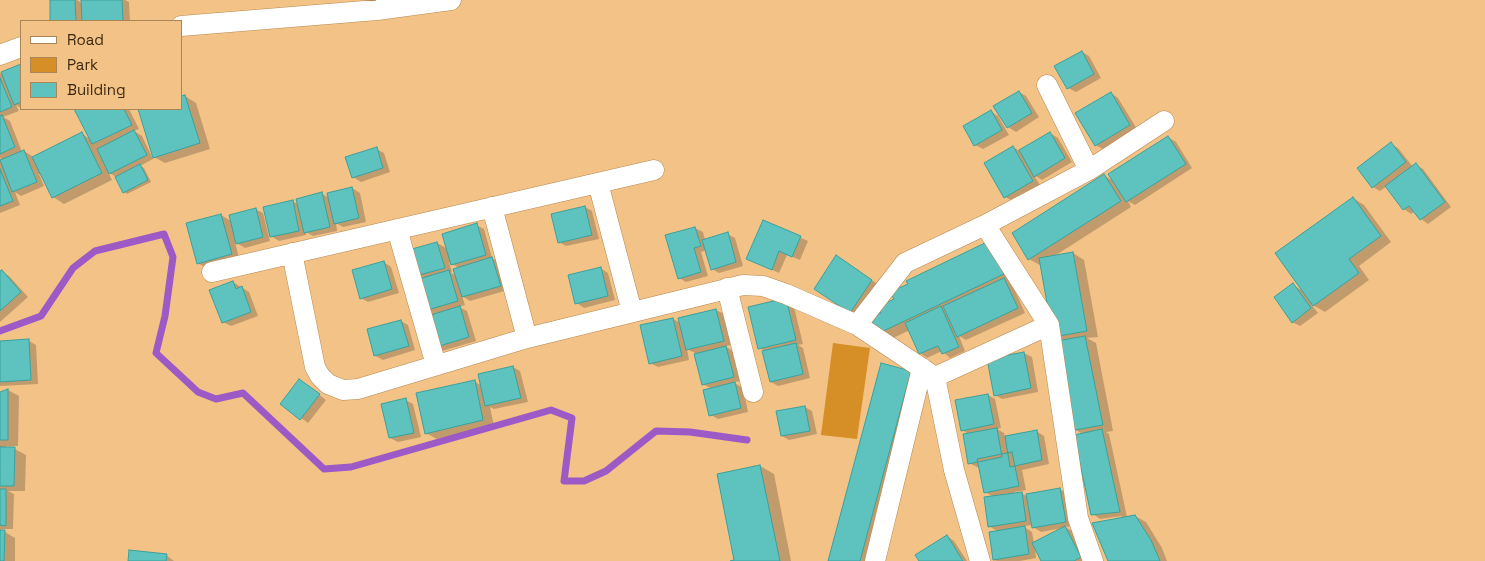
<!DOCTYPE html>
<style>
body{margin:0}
#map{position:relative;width:1485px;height:561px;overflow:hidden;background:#f3c287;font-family:"Space Grotesk",sans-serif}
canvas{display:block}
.legend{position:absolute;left:20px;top:20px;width:162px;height:90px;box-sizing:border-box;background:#f3c287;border:1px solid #aa8557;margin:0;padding:6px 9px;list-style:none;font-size:15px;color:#3c2910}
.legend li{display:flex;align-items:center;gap:10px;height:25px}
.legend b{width:25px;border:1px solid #aa8557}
</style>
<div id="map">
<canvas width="1485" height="561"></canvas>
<ul class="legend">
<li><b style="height:6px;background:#fff"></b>Road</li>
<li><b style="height:14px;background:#d58f26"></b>Park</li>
<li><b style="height:14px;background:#5ec3be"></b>Building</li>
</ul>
</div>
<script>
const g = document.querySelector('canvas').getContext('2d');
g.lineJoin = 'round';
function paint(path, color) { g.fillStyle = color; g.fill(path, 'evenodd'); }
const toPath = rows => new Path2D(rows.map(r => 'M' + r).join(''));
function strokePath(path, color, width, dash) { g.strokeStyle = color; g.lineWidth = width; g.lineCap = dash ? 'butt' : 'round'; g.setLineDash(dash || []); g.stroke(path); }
const green = toPath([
 [833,343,870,348,857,439,821,435]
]);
const shadow = toPath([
 [51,0,77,0,83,4,83,0,125,0,129,2,130,21,52,21],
 [1082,52,1089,56,1101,78,1076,92,1068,88],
 [21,65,21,108,16,105,19,111,3,117,10,121,22,152,24,151,32,156,33,158,82,134,90,139,76,109,129,109,139,129,134,131,142,136,153,159,140,166,144,168,151,182,127,194,124,192,116,177,108,172,112,180,64,204,53,197,41,174,39,174,44,186,21,196,15,192,20,205,0,213,0,162,3,160,0,158,0,73,4,76,3,73],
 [1019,92,1026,96,1039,117,1016,132,1008,127],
 [1111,93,1118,98,1137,129,1103,149,1095,145],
 [185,96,196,103,210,149,165,163,154,157,140,110,145,109,181,109],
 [991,112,998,116,1009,135,983,149,975,145],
 [1050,133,1058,138,1072,162,1042,180,1034,175,1040,185,1013,201,1005,197,1013,147,1020,151],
 [1168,137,1176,142,1192,168,1135,205,1128,201,1131,207,1053,257,1073,253,1084,260,1098,337,1087,338,1096,343,1113,431,1106,432,1109,434,1127,517,1135,516,1146,522,1162,548,1167,561,1110,561,1122,516,1100,519,1093,514,1083,434,1076,430,1064,341,1054,336,1040,265,1029,259,1105,176,1115,182],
 [1391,144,1398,148,1413,167,1416,165,1423,169,1451,207,1428,224,1421,219,1415,211,1411,214,1404,209,1387,186,1380,191,1373,187],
 [376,149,384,153,390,172,361,182,353,177],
 [352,188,360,193,366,222,343,227,336,223,337,231,313,236,306,232,306,235,279,241,271,236,292,201,299,205,322,194,330,198],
 [1353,198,1364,205,1391,242,1359,266,1369,280,1325,312,1311,304,1318,313,1300,326,1292,322,1293,285,1303,291],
 [585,207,592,211,599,239,566,246,559,242],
 [255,209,263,213,270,241,245,248,235,242,239,258,206,268,198,263,221,215,231,221],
 [763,221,808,241,800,260,787,255,779,273,748,259],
 [476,225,484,229,492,258,500,263,508,290,470,301,462,296,465,305,459,307,467,311,476,341,442,351,434,315,425,310,413,276,437,243,448,249],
 [449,262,459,268,457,276,451,273,452,272],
 [695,228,703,232,705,240,727,234,735,238,743,266,719,273,712,269,707,250,701,252,708,276,686,282,679,278],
 [989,243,1014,280,1009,282,1012,284,1025,313,966,340,959,336,965,351,950,358,942,351,927,358,920,353,910,330,889,340,878,333,882,314,895,300],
 [844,261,879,285,858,317,851,312],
 [384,262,391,267,399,293,368,302,361,298],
 [600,268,608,273,615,300,584,308,577,303],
 [0,271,9,276,28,297,0,322],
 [233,282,249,292,258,316,231,326,223,322],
 [793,303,803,344,798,345,803,348,810,378,778,386,771,382,763,350,760,348,750,308],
 [716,310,724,314,731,345,725,346,734,352,741,381,733,382,743,388,748,412,718,419,711,415,712,389,703,384,695,353,687,349,689,360,658,367,650,363,673,319,681,323],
 [401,321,408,325,415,350,383,360,376,356,369,330],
 [29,341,36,345,38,384,0,386,0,342],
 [1024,353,1032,357,1038,392,1002,399,995,395],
 [513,367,520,371,528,402,494,409,490,407,494,426,437,439,426,433,474,381,482,386],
 [911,372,922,378,872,561,829,561],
 [300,380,326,400,308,423,282,404],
 [8,390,19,396,18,446,6,446,6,448,15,449,26,455,25,491,8,491,14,494,13,529,0,529,0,393],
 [988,395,995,399,1001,428,997,429,1004,433,1005,437,1036,431,1044,436,1049,464,1022,470,1026,490,1014,492,1014,494,1021,493,1028,497,1060,489,1067,494,1073,526,1065,527,1072,531,1088,561,1043,561,1035,546,1036,558,1020,561,997,561,994,560,999,532,989,526,994,497,985,492,980,467,977,467,969,463,969,434,962,430],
 [1033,525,1033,527,1041,532,1062,528,1034,543,1032,532,1023,526],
 [405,400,413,404,421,437,398,442,390,438],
 [805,407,812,411,817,434,789,440,782,436],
 [760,466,774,474,791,561,736,561],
 [0,529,15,538,15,561,0,561],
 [947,536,954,541,967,561,921,561],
 [166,555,174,561,129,561]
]);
const stream = toPath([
 [0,331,41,316,73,268,95,251,164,234,173,257,165,316,156,353,198,392,216,399,243,393,324,469,351,467,551,410,572,418,564,481,584,481,606,471,656,431,690,432,747,440]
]);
const building = toPath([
 [50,0,75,0,76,21,50,21,50,0],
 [81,0,122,0,123,21,82,21,81,0],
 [1082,51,1094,74,1067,89,1054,66,1082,51],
 [21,64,21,102,14,105,1,72,21,64],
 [0,78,12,107,0,112,0,78],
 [1019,91,1032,113,1007,128,993,106,1019,91],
 [1111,92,1130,125,1095,146,1075,113,1111,92],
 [185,95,200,143,153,158,138,109,181,109,181,96,185,95],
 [74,109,124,109,132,125,92,144,74,109],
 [991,110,1002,130,974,146,963,126,991,110],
 [2,115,15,147,0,154,0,116,2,115],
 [134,130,147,155,109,174,97,149,134,130],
 [82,132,102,173,52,198,32,157,82,132],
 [1050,132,1065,158,1034,177,1019,150,1050,132],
 [1168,136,1186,164,1126,202,1108,174,1168,136],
 [1391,142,1406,162,1372,188,1357,168,1391,142],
 [1013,146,1033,181,1004,198,984,163,1013,146],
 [377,147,383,168,352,178,345,157,377,147],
 [24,150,37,182,12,192,0,160,24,150],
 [1416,163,1445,202,1420,220,1409,206,1403,210,1385,186,1416,163],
 [140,164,148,180,123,193,115,177,140,164],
 [0,169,13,201,0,206,0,169],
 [1104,174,1121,201,1028,260,1012,233,1104,174],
 [352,187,359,218,334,224,327,193,352,187],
 [322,192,330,227,304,233,296,199,322,192],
 [1353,197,1381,236,1349,259,1359,273,1313,306,1275,253,1353,197],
 [293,200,299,231,270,237,263,207,293,200],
 [585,206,592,235,558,243,551,214,585,206],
 [256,208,263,237,236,244,229,215,256,208],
 [221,214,232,254,197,264,186,223,221,214],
 [763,220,801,236,792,257,779,251,772,270,746,259,763,220],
 [477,223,486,255,451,265,442,234,477,223],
 [695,227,701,246,694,248,701,272,678,279,665,235,695,227],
 [728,232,736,262,711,270,702,240,728,232],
 [989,241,1004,274,877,334,870,318,881,313,878,307,894,299,890,292,908,284,906,281,989,241],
 [437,242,445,268,412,277,405,251,437,242],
 [1073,252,1087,331,1053,337,1039,258,1073,252],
 [836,255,872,280,850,313,814,289,836,255],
 [492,257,501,286,462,297,453,269,492,257],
 [384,261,392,289,360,299,352,270,384,261],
 [601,267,608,296,575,304,568,275,601,267],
 [2,270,21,292,0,311,0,271,2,270],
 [449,270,458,301,424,311,415,280,449,270],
 [1004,278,1018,308,957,337,943,306,1004,278],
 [233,281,236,289,242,286,251,312,222,323,209,290,233,281],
 [1293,283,1311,308,1292,323,1274,297,1293,283],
 [786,298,796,340,758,349,748,307,786,298],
 [460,306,469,337,433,348,424,317,460,306],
 [941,306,959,347,942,354,938,346,919,354,905,323,941,306],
 [716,309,724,341,686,350,678,318,716,309],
 [673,318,682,356,649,364,640,325,673,318],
 [401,320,409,346,374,356,367,329,401,320],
 [1085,336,1103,425,1075,430,1057,341,1085,336],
 [29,339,31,380,0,382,0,341,29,339],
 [796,343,803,374,770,382,762,351,796,343],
 [726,346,734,377,702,385,694,354,726,346],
 [1024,352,1031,388,994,396,987,359,1024,352],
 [881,363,911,371,860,561,828,561,881,363],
 [513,366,521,398,485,406,478,374,513,366],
 [299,379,320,394,300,420,280,404,299,379],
 [475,380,483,420,425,434,416,393,475,380],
 [735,382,741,408,709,416,703,390,735,382],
 [8,389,8,440,0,440,0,392,8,389],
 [988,394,994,424,961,431,955,400,988,394],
 [406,398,414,433,389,438,381,404,406,398],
 [805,406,810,431,781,436,776,411,805,406],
 [997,428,1002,457,968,464,963,434,997,428],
 [1102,429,1120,512,1091,515,1074,435,1102,429],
 [1037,430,1042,460,1010,467,1005,436,1037,430],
 [0,447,15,447,14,486,0,486,0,447],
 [1012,452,1019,486,984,493,977,459,1012,452],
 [760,465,780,561,730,561,734,560,717,474,760,465],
 [1060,488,1066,522,1032,528,1026,494,1060,488],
 [0,489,6,489,6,526,0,525,0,489],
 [1022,492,1026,521,988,527,984,497,1022,492],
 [1135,515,1151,540,1160,561,1108,561,1092,523,1135,515],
 [1025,526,1029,554,993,560,989,532,1025,526],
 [1065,526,1081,557,1074,561,1041,561,1032,543,1065,526],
 [0,530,5,530,4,561,0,561,0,530],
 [947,535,963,561,919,561,915,555,947,535],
 [129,550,167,554,166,561,128,561,129,550]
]);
const street = toPath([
 [181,26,377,10,451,0],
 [0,55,21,47],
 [1047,85,1089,170],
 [598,183,632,312],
 [492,207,527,338],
 [985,225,1049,325,1078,518,1093,561],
 [397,229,436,365],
 [292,253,315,367,320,376,328,384,343,390,358,389,527,338,743,285,763,286,786,294,857,325,935,377,954,470,980,561],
 [212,272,654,170],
 [727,288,753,392],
 [857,325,905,263,985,225,1089,170,1164,121],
 [935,377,1049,325],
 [875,561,922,368]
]);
paint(green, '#d58f26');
paint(shadow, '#0003');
strokePath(stream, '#9d59c5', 7);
paint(building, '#5ec3be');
strokePath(building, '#38a19d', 1);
strokePath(street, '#b6884e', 21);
strokePath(street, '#fff', 20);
</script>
